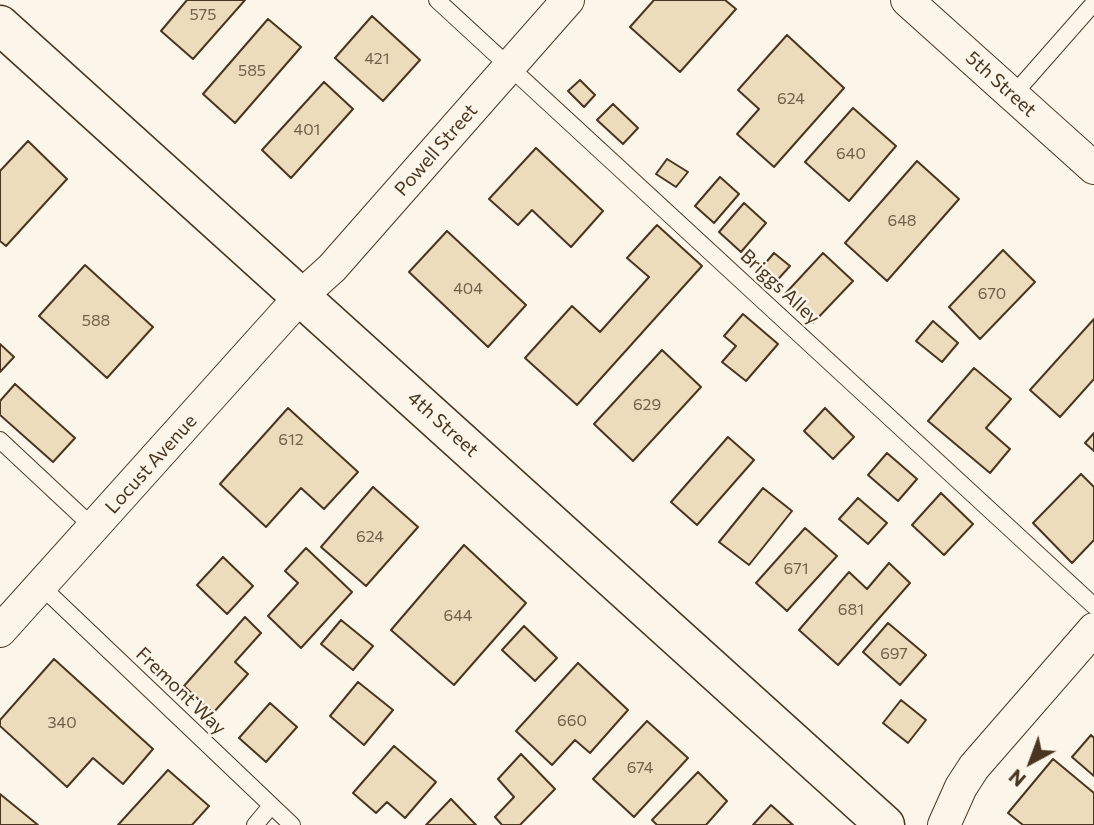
<!DOCTYPE html>
<style>
body{margin:0}
#map{position:relative;width:1094px;height:825px;overflow:hidden;background:#fbf6e9;font-family:Commissioner,sans-serif}
canvas{display:block}
.north{position:absolute;left:996px;top:727px;width:70px;height:70px;-webkit-text-stroke:5px #fbf6e9;paint-order:stroke;rotate:221deg;font-size:19px;font-weight:700;line-height:28px;text-align:center;color:#4a3520}
.north::after{content:'';display:block;margin:auto;width:24px;height:32px;background:#4a3520;clip-path:polygon(50% 0,100% 100%,50% 72%,0 100%)}
</style>
<div id="map">
<canvas width="1094" height="825"></canvas>
<div class="north">N</div>
</div>
<script>
const g = document.querySelector('canvas').getContext('2d');
g.lineJoin = 'round';
function paint(path, color) { g.fillStyle = color; g.fill(path, 'evenodd'); }
const toPath = rows => new Path2D(rows.map(r => 'M' + r).join(''));
function strokePath(path, color, width, dash) { g.strokeStyle = color; g.lineWidth = width; g.lineCap = dash ? 'butt' : 'round'; g.setLineDash(dash || []); g.stroke(path); }
function label(font, color, halo, rows, align = 'center') {
  g.font = font + ' Commissioner,sans-serif'; g.lineWidth = 5; g.setLineDash([]); g.textBaseline = 'middle'; g.strokeStyle = halo; g.fillStyle = color; for (const [text, x, y, turn = 0] of rows) {
    g.save(); g.translate(x, y); g.rotate((+turn || 0) * Math.PI / 180); g.textAlign = isNaN(turn) ? turn : align; if (halo) g.strokeText(text, 0, 0); g.fillText(text, 0, 0); g.restore();
  }
}
const building = toPath([
 [187,0,245,0,193,59,161,31,187,0],
 [654,0,725,0,736,9,680,72,630,27,654,0],
 [372,16,420,60,383,101,335,58,372,16],
 [268,19,301,47,235,123,203,94,268,19],
 [787,35,844,88,774,167,737,134,759,109,738,90,787,35],
 [580,80,595,95,584,107,568,91,580,80],
 [324,82,353,109,291,178,262,150,324,82],
 [613,104,638,128,623,144,597,120,613,104],
 [853,108,896,146,849,201,805,162,853,108],
 [28,141,67,179,6,246,0,241,0,171,28,141],
 [536,148,603,211,571,247,532,210,518,225,489,199,536,148],
 [667,159,688,172,676,187,656,174,667,159],
 [917,161,959,199,887,281,845,243,917,161],
 [720,177,739,194,714,223,695,206,720,177],
 [744,203,766,223,741,252,719,232,744,203],
 [657,225,702,266,577,405,525,358,572,306,600,332,649,277,627,258,657,225],
 [447,231,526,305,488,347,409,272,447,231],
 [1003,250,1035,282,980,339,949,307,1003,250],
 [774,253,790,266,772,286,757,273,774,253],
 [823,253,853,281,813,323,784,295,823,253],
 [85,265,153,327,107,378,39,316,85,265],
 [743,314,778,344,746,381,722,362,736,346,724,336,743,314],
 [1094,319,1094,379,1060,417,1030,390,1094,319],
 [933,321,958,343,942,362,916,341,933,321],
 [0,344,14,357,0,372,0,344],
 [662,350,701,387,633,461,594,424,662,350],
 [974,368,1011,399,986,428,1010,449,990,473,928,421,974,368],
 [15,384,75,438,53,462,0,415,0,401,15,384],
 [288,408,358,472,324,509,301,488,266,527,220,484,288,408],
 [825,408,854,437,833,459,804,431,825,408],
 [1094,433,1094,451,1085,443,1094,433],
 [728,437,754,460,697,525,671,502,728,437],
 [887,453,917,479,898,501,868,475,887,453],
 [1081,474,1094,487,1094,540,1072,563,1033,523,1081,474],
 [373,487,418,527,366,586,321,547,373,487],
 [763,488,792,511,749,565,719,542,763,488],
 [941,493,973,524,944,555,912,525,941,493],
 [858,498,887,523,868,544,839,519,858,498],
 [805,528,837,556,787,611,756,583,805,528],
 [464,545,526,603,454,685,391,630,464,545],
 [306,548,352,592,301,648,268,616,298,583,285,571,306,548],
 [223,557,253,586,227,614,197,585,223,557],
 [889,563,910,583,838,665,799,630,849,572,867,589,889,563],
 [245,617,261,633,235,662,248,674,213,713,184,686,245,617],
 [341,620,373,646,353,670,321,644,341,620],
 [888,623,926,655,900,685,863,652,888,623],
 [524,626,557,658,535,681,502,650,524,626],
 [54,659,153,749,123,784,93,758,67,787,0,726,0,720,54,659],
 [578,663,628,710,590,753,575,740,552,765,516,731,578,663],
 [358,682,393,710,364,745,330,716,358,682],
 [901,700,926,720,908,743,883,723,901,700],
 [270,703,297,727,266,762,239,738,270,703],
 [647,721,688,758,634,817,593,779,647,721],
 [1091,735,1094,738,1094,776,1072,757,1091,735],
 [394,746,436,782,405,818,387,802,376,813,353,793,394,746],
 [521,754,555,789,520,825,502,825,495,817,514,797,498,779,521,754],
 [1053,759,1094,793,1094,825,1023,825,1008,813,1053,759],
 [168,770,209,806,192,825,118,825,168,770],
 [698,772,727,801,706,825,657,825,652,820,698,772],
 [0,794,38,825,0,825,0,794],
 [451,799,476,825,426,825,451,799],
 [771,805,793,825,753,825,771,805]
]);
const lane = toPath([
 [437,0,1094,606],
 [1013,95,1094,3],
 [0,440,93,527],
 [41,586,292,825],
 [255,825,271,806]
]);
const street = toPath([
 [907,0,1094,168],
 [0,631,301,296,332,268,568,0],
 [944,825,961,787,974,767,1094,629]
]);
const secondary = toPath([
 [0,25,885,825]
]);
const numberNames = [
 ["575",203,15],
 ["421",377,59],
 ["585",252,71],
 ["624",791,99],
 ["401",307,130],
 ["640",851,154],
 ["648",902,221],
 ["404",468,289],
 ["670",992,294],
 ["588",96,321],
 ["629",647,405],
 ["612",291,440],
 ["624",370,537],
 ["671",796,569],
 ["681",851,610],
 ["644",458,616],
 ["697",894,654],
 ["660",572,721],
 ["340",62,723],
 ["674",640,768]
];
const streetNames = [
 ["5th Street",1001,84,42],
 ["Powell Street",436,150,-49],
 ["Briggs Alley",780,287,43],
 ["4th Street",443,424,42],
 ["Locust Avenue",151,464,-48],
 ["Fremont Way",181,691,44]
];
paint(building, '#ecdcbc');
strokePath(building, '#4a3520', 2);
strokePath(lane, '#4a3520', 18);
strokePath(street, '#4a3520', 34);
strokePath(secondary, '#4a3520', 41);
strokePath(lane, '#fbf6e9', 16);
strokePath(street, '#fbf6e9', 32);
strokePath(secondary, '#fbf6e9', 38);
label('16px', '#725f47', null, numberNames);
label('19px', '#4a3520', '#fbf6e9', streetNames);
</script>
